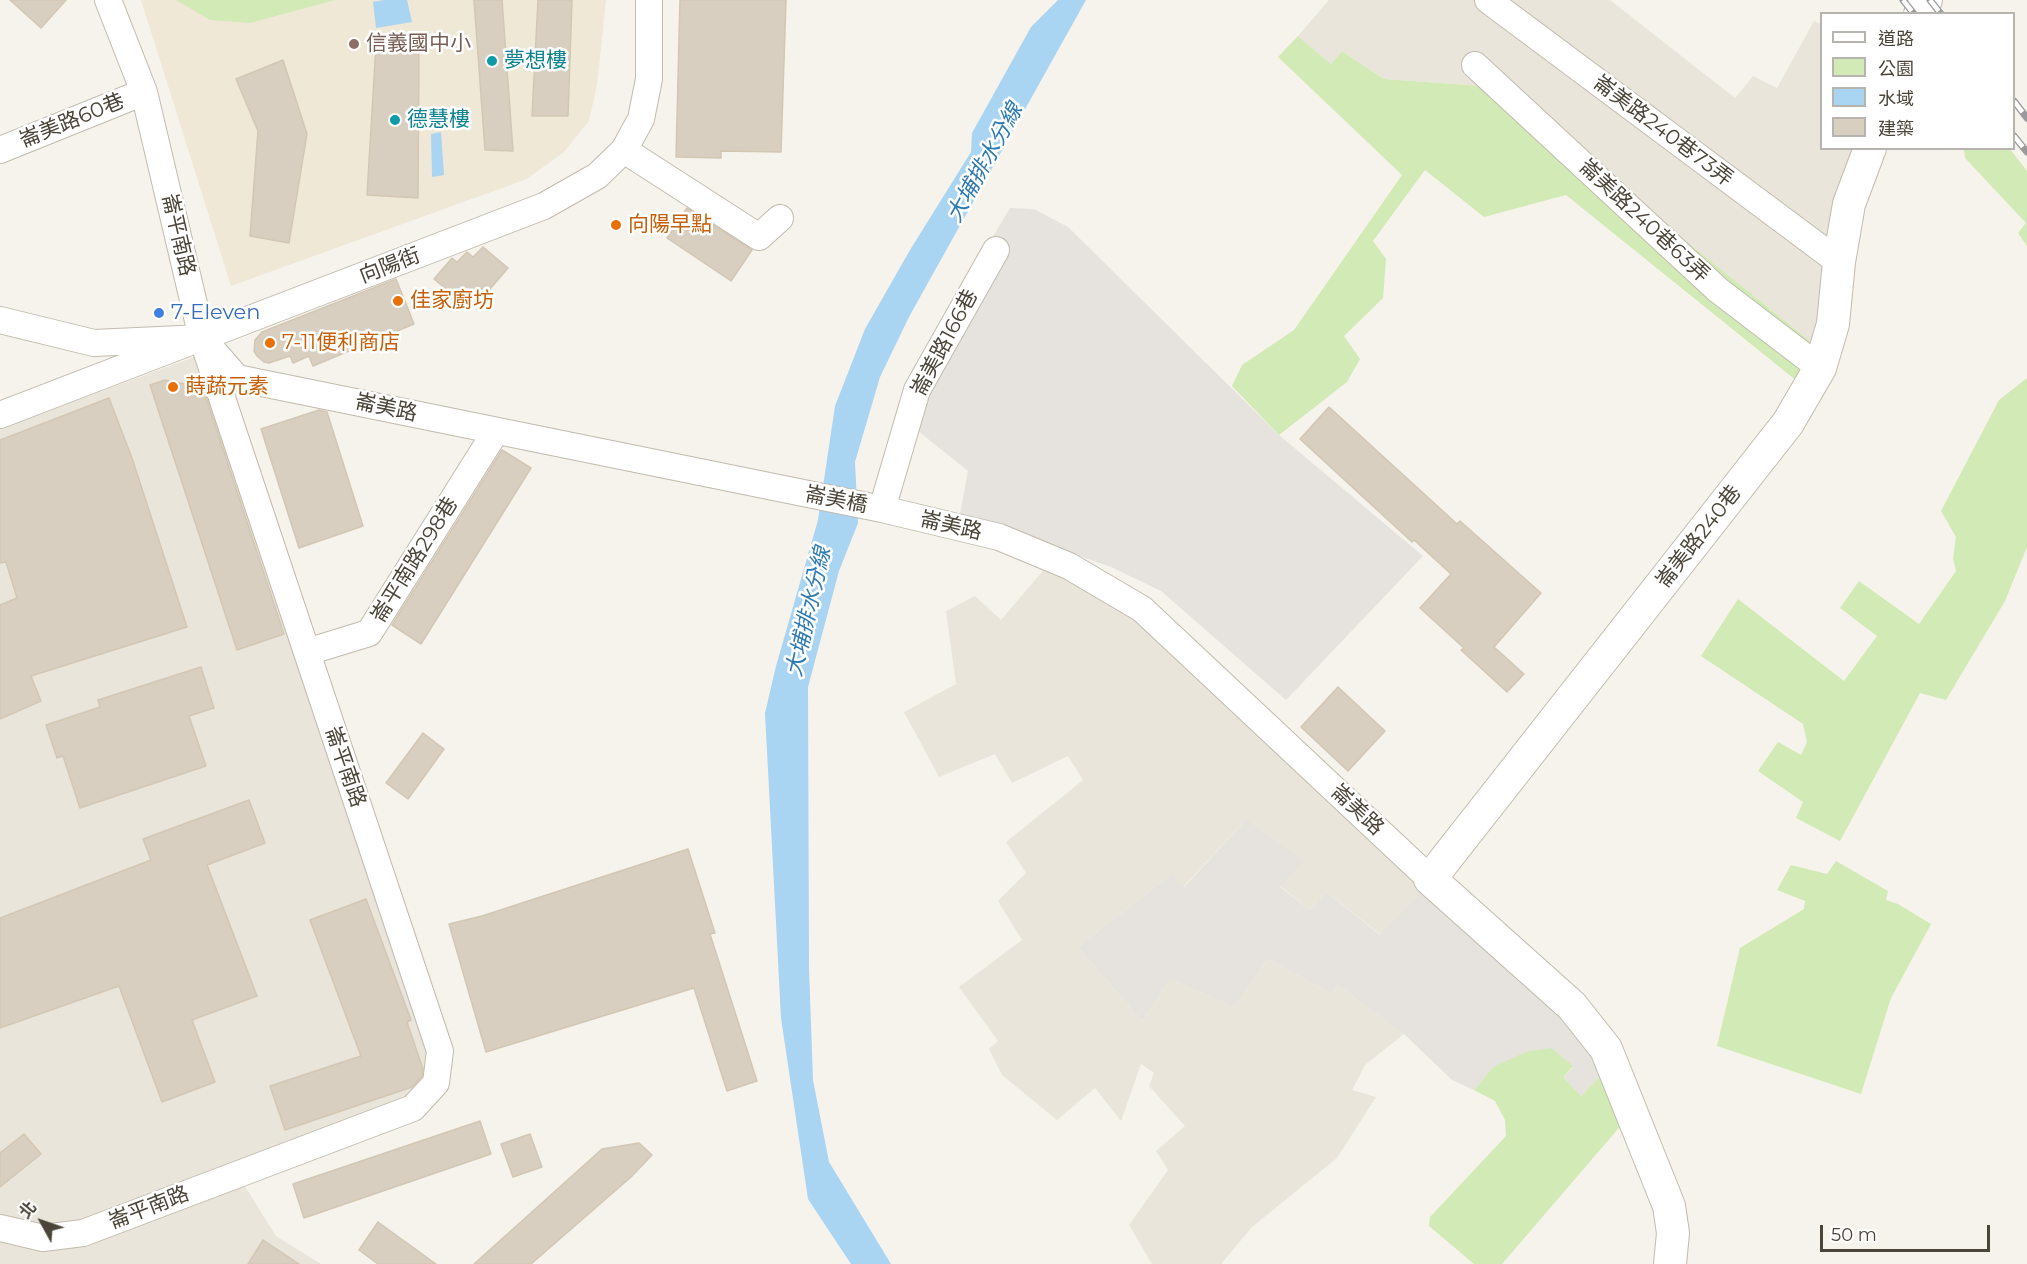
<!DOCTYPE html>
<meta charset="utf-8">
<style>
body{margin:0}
#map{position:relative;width:2027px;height:1264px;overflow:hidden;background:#f6f3ec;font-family:Montserrat,"Noto Sans TC",sans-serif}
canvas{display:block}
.legend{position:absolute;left:1820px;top:12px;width:195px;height:138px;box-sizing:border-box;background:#fff;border:2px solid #b7b4b0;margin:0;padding:8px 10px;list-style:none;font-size:18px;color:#4b4439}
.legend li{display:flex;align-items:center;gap:12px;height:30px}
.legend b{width:30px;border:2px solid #b7b4b0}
.north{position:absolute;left:12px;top:1192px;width:60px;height:60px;-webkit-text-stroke:4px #fff;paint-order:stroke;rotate:310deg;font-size:16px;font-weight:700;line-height:24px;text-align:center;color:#4b4439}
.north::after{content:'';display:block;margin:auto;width:21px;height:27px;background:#4b4439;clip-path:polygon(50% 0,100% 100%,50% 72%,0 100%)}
.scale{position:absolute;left:1820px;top:1225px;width:170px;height:27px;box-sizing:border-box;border:3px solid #4b4439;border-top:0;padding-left:8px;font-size:18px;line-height:21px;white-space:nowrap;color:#4b4439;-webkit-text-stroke:4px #fff;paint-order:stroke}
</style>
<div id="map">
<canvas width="2027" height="1264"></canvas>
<ul class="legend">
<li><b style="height:8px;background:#fff"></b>道路</li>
<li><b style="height:16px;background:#d2eab5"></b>公園</li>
<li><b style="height:16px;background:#a9d4f2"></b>水域</li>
<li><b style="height:16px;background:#d8cfc1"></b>建築</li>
</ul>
<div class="north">北</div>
<div class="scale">50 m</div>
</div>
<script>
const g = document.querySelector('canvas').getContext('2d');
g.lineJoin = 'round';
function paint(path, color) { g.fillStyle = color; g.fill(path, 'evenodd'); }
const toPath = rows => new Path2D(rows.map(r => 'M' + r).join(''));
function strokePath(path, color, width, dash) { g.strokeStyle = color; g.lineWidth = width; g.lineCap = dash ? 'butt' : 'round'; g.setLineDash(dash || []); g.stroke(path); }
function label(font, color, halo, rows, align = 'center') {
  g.font = font + ' Montserrat,"Noto Sans TC",sans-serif'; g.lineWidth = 5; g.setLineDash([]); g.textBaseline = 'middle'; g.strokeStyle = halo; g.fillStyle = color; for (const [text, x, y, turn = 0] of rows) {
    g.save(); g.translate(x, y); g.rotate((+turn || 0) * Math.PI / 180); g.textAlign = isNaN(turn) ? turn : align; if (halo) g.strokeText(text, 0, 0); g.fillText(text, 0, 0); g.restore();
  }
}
const residential = toPath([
 [1329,0,1610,0,1735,98,1753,76,1777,88,1814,21,1821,24,1822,148,1875,149,1831,358,1495,87,1384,79,1342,51,1331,64,1298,36],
 [194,357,212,369,449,1077,432,1100,236,1172,276,1236,321,1264,0,1264,0,429],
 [1046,567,1145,614,1437,876,1381,935,1326,892,1310,910,1280,886,1302,861,1247,819,1183,887,1172,874,1078,947,1142,1021,1170,979,1234,1007,1268,959,1331,993,1338,985,1404,1034,1365,1065,1352,1090,1376,1097,1337,1158,1252,1227,1221,1264,1152,1264,1129,1225,1168,1170,1156,1151,1185,1126,1149,1086,1154,1073,1141,1064,1121,1121,1095,1088,1057,1120,1002,1075,989,1049,998,1041,959,987,1022,940,998,901,1026,873,1006,842,1083,780,1068,756,1012,783,995,754,939,777,904,712,956,684,946,611,975,596,1001,620]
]);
const industrial = toPath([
 [1010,208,1034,209,1068,227,1279,435,1423,556,1286,700,1161,591,1111,567,960,514,968,471,908,423,949,310],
 [1247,819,1303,861,1280,887,1310,910,1326,892,1380,935,1437,876,1618,1058,1581,1096,1563,1077,1573,1067,1493,1067,1474,1090,1452,1080,1404,1034,1338,985,1331,993,1268,959,1234,1007,1170,979,1142,1021,1078,947,1172,874,1184,887]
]);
const education = toPath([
 [141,0,606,0,597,85,589,121,564,152,527,179,231,286]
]);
const green = toPath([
 [176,0,335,0,250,23,210,20],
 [1298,36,1331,64,1342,51,1384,79,1495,87,1831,358,1808,390,1566,195,1484,217,1425,170,1373,241,1386,259,1383,298,1344,336,1360,359,1347,382,1279,435,1232,386,1242,365,1294,330,1402,175,1278,57],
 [1964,149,2010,149,2027,171,2027,246,2018,233,2026,223,1965,158],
 [2027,378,2027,547,2005,601,1946,700,1920,693,1840,841,1796,818,1803,802,1758,771,1778,742,1801,755,1807,742,1803,724,1701,656,1738,599,1844,681,1877,636,1840,608,1859,581,1919,624,1956,571,1953,559,1956,537,1941,511,1999,400],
 [1836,861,1888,891,1886,900,1898,904,1931,924,1891,998,1861,1094,1717,1046,1740,948,1804,909,1805,901,1777,890,1791,865,1827,874],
 [1551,1048,1573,1066,1563,1077,1581,1096,1618,1058,1636,1108,1502,1264,1474,1264,1429,1226,1430,1217,1506,1136,1505,1120,1495,1101,1474,1090,1493,1067,1526,1052]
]);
const water = toPath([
 [384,0,407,0,412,22,376,28,373,2],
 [1058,0,1086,0,910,315,880,377,855,462,858,523,839,571,808,687,809,968,813,1080,829,1162,891,1264,851,1264,808,1199,781,1018,765,713,776,666,818,520,835,406,865,329,910,250,971,152,972,133,1031,27],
 [441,132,444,175,432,177,431,134]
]);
const building = toPath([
 [10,0,66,0,41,28,10,0],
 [474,0,502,0,513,151,485,150,474,0],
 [538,0,572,0,568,116,532,116,538,0],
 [680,0,786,0,781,152,721,151,721,158,676,157,680,0],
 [419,42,418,198,367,195,376,45,419,42],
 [283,60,307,134,289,243,250,236,258,131,236,79,283,60],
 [687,208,752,250,731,281,667,238,687,208],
 [483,247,508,268,490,289,485,285,476,296,468,289,459,300,434,279,452,258,457,262,467,252,473,257,483,247],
 [396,279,414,324,313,366,309,356,293,363,290,356,269,363,264,362,257,356,254,351,255,340,262,332,396,279],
 [165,380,203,388,284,634,237,650,150,385,165,380],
 [109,398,133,461,187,627,31,676,41,701,0,719,0,605,17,598,6,562,0,563,0,440,109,398],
 [1329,407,1457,524,1460,521,1541,593,1494,647,1524,674,1507,692,1461,650,1464,648,1420,608,1451,574,1414,540,1412,542,1300,439,1329,407],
 [319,410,327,412,363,526,299,548,261,429,319,410],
 [502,450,531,468,421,644,392,625,502,450],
 [201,667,214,708,189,716,206,766,80,808,63,756,57,758,46,725,100,707,98,700,201,667],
 [1338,687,1385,731,1348,771,1301,727,1338,687],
 [423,733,444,749,408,799,386,783,423,733],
 [249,800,265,843,207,865,257,996,192,1020,215,1082,162,1102,119,986,0,1028,0,918,151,860,143,839,249,800],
 [688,849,715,933,710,934,757,1081,727,1091,694,988,486,1052,449,924,482,916,688,849],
 [366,899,411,1020,407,1022,423,1069,422,1076,412,1087,285,1130,270,1086,361,1056,310,920,366,899],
 [480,1121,491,1154,304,1218,293,1184,480,1121],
 [24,1134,41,1154,0,1187,0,1153,24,1134],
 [530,1134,542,1167,513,1177,501,1144,530,1134],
 [639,1143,652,1155,631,1177,531,1264,474,1264,602,1149,639,1143],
 [378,1222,436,1264,378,1264,359,1250,378,1222],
 [263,1240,299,1264,248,1264,263,1240]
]);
const minor = toPath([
 [1488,0,1839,262],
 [1475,65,1718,290,1820,368],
 [0,150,144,92],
 [624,150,759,237,780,218],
 [0,320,94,343,202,338,237,378,882,509,999,537,1069,566,1142,609,1430,879],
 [0,415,544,206,597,176,624,150,641,119,649,79,649,0],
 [882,509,917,390,996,250],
 [307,652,369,633,496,431],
 [0,1228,43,1238,83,1233,413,1108,436,1083,440,1051,202,338,144,92,108,0]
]);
const tertiary = toPath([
 [1920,14,1926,0],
 [1670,1264,1673,1233,1669,1206,1606,1049,1572,1006,1430,879,1788,423,1820,368,1833,324,1839,262,1849,204,1870,148]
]);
const rail = toPath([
 [1903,0,1914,14],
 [1930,0,1941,14],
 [2014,101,2027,118],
 [2014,136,2027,152]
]);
const markers = [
 [354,44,6,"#8d6e63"],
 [492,61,6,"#0f9aa8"],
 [395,120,6,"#0f9aa8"],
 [616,225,6,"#e8710a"],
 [398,301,6,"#e8710a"],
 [159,313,6,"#3f7fe0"],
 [270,343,6,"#e8710a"],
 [173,387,6,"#e8710a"]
];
const educationNames = [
 ["信義國中小",366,44]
];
const cultureNames = [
 ["夢想樓",504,61],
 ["德慧樓",407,120]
];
const streetNames = [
 ["崙美路60巷",72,121,-22],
 ["崙美路240巷73弄",1663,131,37],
 ["崙美路240巷63弄",1644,221,43],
 ["崙平南路",178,235,77],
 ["向陽街",390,266,-21],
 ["崙美路166巷",945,343,-62],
 ["崙美路",386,408,12],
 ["崙美橋",836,500,11],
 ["崙美路",951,526,13],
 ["崙美路240巷",1699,537,-52],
 ["崙平南路298巷",415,560,-58],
 ["崙平南路",345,767,71],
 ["崙美路",1357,810,43],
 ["崙平南路",149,1208,-21]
];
const foodNames = [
 ["向陽早點",628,225],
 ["佳家廚坊",410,301],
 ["7-11便利商店",282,343],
 ["蒔蔬元素",185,387]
];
const shopNames = [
 ["7-Eleven",171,313]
];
const waterNames = [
 ["大埔排水分線",985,163,-61],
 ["大埔排水分線",809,612,-77]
];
paint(residential, '#eae5da');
paint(industrial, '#e6e2dd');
paint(education, '#efe8d6');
paint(green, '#d2eab5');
paint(water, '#a9d4f2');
paint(building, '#d8cfc1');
strokePath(building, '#d3c7b4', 1.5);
strokePath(minor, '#c2bbae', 28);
strokePath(tertiary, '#c2bbae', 34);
strokePath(minor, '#fff', 26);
strokePath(tertiary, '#fff', 32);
strokePath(rail, '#9a9a9a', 7);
strokePath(rail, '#fff', 4.5, [14]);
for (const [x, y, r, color] of markers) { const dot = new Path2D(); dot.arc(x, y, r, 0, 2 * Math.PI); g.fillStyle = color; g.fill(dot); strokePath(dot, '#fff', 2); }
label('21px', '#785e54', '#fff', educationNames, 'left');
label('21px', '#0d838f', '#fff', cultureNames, 'left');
label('21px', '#4b4439', '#fff', streetNames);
label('21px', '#c56008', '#fff', foodNames, 'left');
label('21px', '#366cbe', '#fff', shopNames, 'left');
label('italic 22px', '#2e7ab2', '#fff', waterNames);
</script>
